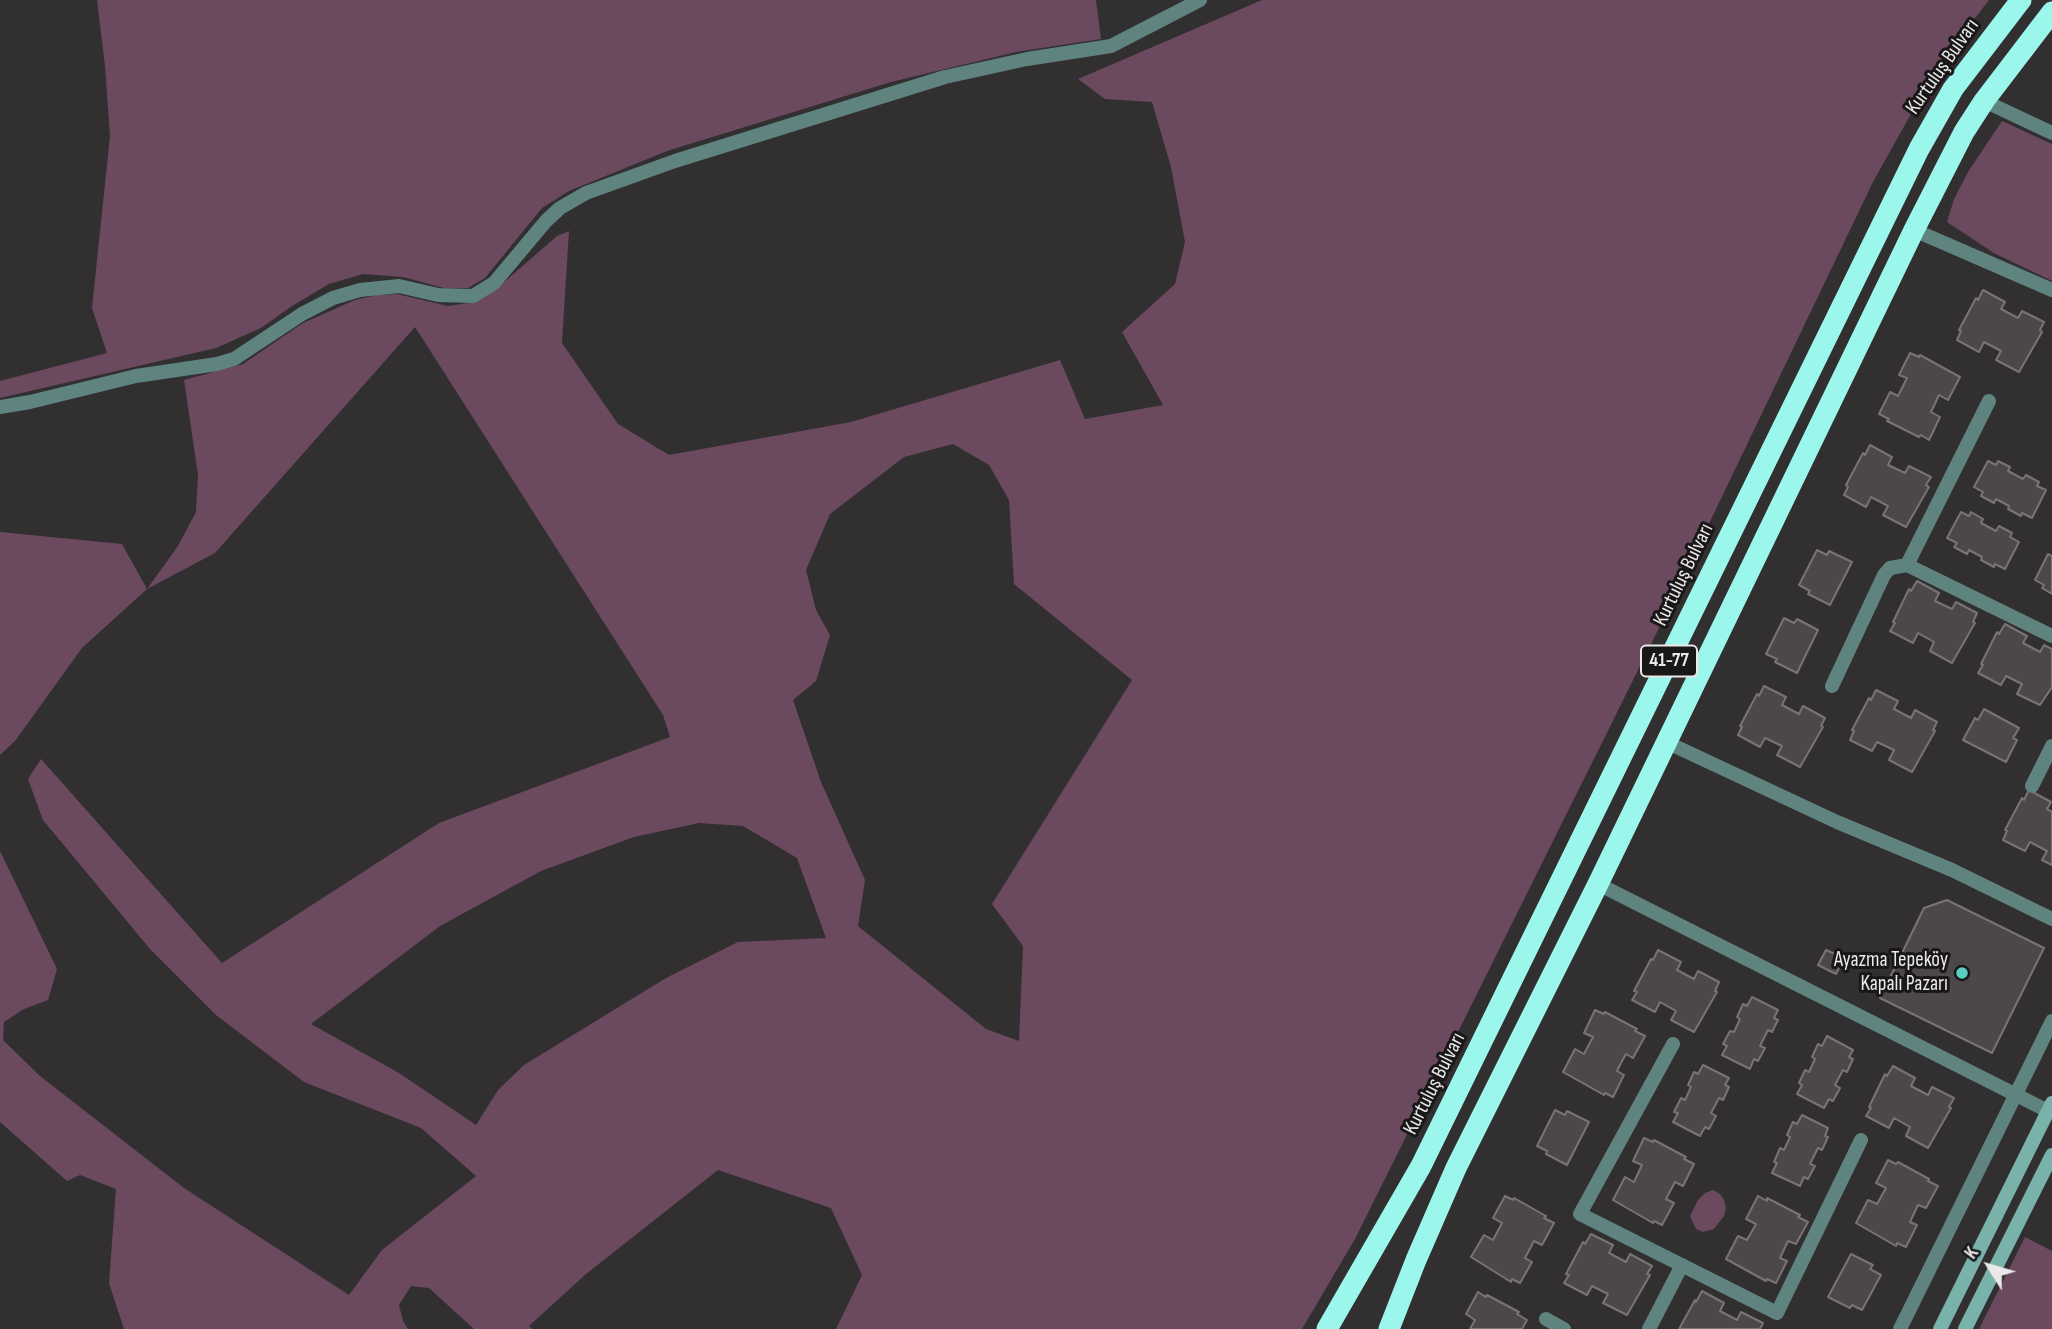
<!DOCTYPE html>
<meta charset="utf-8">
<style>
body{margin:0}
#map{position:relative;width:2052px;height:1329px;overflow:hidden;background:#322f30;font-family:"Sofia Sans Condensed",sans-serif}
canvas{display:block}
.north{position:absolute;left:1954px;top:1231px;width:70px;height:70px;-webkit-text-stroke:5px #191718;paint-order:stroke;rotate:307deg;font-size:19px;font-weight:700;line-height:28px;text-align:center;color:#ebe8ea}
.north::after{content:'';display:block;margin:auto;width:24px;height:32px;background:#ebe8ea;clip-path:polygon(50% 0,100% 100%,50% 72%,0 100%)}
</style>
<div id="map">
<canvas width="2052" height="1329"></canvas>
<div class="north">K</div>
</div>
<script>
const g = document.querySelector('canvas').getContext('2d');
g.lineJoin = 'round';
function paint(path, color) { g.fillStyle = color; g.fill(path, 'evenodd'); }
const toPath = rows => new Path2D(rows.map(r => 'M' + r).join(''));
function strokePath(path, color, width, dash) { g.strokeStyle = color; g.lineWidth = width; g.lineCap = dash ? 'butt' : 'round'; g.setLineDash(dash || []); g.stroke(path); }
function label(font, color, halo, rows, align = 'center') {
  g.font = font + ' "Sofia Sans Condensed",sans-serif'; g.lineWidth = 6; g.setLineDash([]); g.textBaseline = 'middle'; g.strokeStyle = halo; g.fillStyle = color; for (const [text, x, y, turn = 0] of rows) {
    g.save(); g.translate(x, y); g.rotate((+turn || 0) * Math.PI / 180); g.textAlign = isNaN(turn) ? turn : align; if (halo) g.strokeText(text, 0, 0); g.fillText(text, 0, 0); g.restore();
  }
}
const green = toPath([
 [97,0,1096,0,1101,39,1016,52,891,82,667,151,569,191,542,208,485,278,468,288,444,288,403,277,363,274,329,284,292,306,261,328,216,348,0,398,0,381,107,353,92,308,110,136,105,66],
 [1262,0,1989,0,1936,69,1873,182,1657,632,1355,1239,1302,1329,836,1329,862,1275,831,1208,718,1170,586,1274,529,1326,532,1329,474,1329,429,1288,411,1286,399,1305,403,1321,408,1329,124,1329,109,1283,116,1189,80,1175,67,1181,0,1122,0,851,57,969,48,1000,24,1009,4,1022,3,1040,40,1076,184,1188,349,1295,382,1250,476,1176,421,1128,304,1082,216,1015,150,949,43,820,28,779,41,759,222,963,439,823,670,737,663,715,415,327,215,553,147,589,82,648,15,741,0,755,0,532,122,544,147,589,178,546,196,512,198,475,184,380,243,364,303,323,355,300,377,295,397,294,448,306,468,303,495,290,557,236,569,231,562,343,618,424,669,455,851,422,1060,360,1085,419,1163,405,1122,332,1175,284,1185,242,1171,167,1152,102,1105,99,1078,79],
 [953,444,989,465,1009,500,1014,584,1132,680,992,904,1023,946,1019,1041,986,1029,858,926,865,880,821,782,793,700,816,681,830,635,816,610,806,570,830,514,904,457],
 [699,823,743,826,797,858,826,938,738,942,666,978,524,1065,498,1090,476,1125,399,1073,311,1024,440,926,541,871,634,837],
 [2002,121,2052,144,2052,281,1994,253,1947,222,1954,199,1968,172],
 [1713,1190,1720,1194,1724,1200,1726,1208,1724,1216,1714,1229,1703,1232,1696,1229,1690,1216,1698,1200,1705,1193],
 [2025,1237,2052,1251,2052,1329,1979,1329]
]);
const building = toPath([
 [1983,290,2005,302,2001,309,2018,318,2022,311,2044,322,2040,330,2042,332,2019,372,1996,360,2001,351,1984,342,1979,352,1957,340,1961,331,1959,330,1976,298,1978,300,1983,290],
 [1910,353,1919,357,1920,355,1960,377,1948,400,1939,395,1931,412,1940,417,1929,440,1921,435,1919,437,1887,421,1889,419,1879,414,1890,392,1898,396,1907,378,1899,375,1910,353],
 [1870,445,1892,457,1888,465,1905,473,1909,466,1931,477,1926,485,1929,487,1906,527,1883,515,1888,506,1871,497,1866,507,1844,495,1848,487,1846,485,1863,453,1865,455,1870,445],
 [1988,461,1996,465,1998,461,2010,467,2008,471,2023,479,2026,475,2039,482,2037,486,2046,490,2032,518,2022,513,2021,516,2008,509,2009,506,1996,499,1994,503,1981,496,1983,492,1974,487,1988,461],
 [1961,512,1969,516,1971,512,1983,519,1981,523,1996,531,1999,526,2012,533,2010,537,2019,542,2005,569,1995,564,1994,567,1981,560,1982,557,1969,550,1967,554,1954,547,1957,543,1947,538,1961,512],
 [1817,550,1827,555,1829,551,1852,562,1830,605,1808,594,1810,591,1799,585,1817,550],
 [2048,554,2052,556,2052,594,2042,588,2044,585,2035,580,2048,554],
 [1917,581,1939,593,1935,601,1952,609,1956,602,1977,613,1973,622,1975,623,1952,663,1930,651,1934,642,1918,633,1913,643,1890,631,1895,623,1893,622,1909,589,1911,591,1917,581],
 [1784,618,1794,623,1797,619,1818,630,1797,673,1775,662,1777,659,1766,654,1784,618],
 [2005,624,2027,636,2023,643,2040,652,2044,645,2052,649,2052,687,2040,705,2017,694,2022,684,2006,676,2001,685,1978,673,1983,665,1981,664,1997,632,1999,634,2005,624],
 [1764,686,1786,697,1782,705,1799,714,1803,706,1825,718,1821,726,1823,727,1800,767,1777,755,1782,746,1765,738,1760,747,1738,735,1742,727,1740,726,1757,694,1759,696,1764,686],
 [1876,690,1898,701,1894,709,1911,718,1915,710,1937,722,1933,730,1935,731,1912,772,1889,760,1894,750,1877,742,1872,751,1850,740,1854,731,1852,730,1869,698,1871,700,1876,690],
 [1984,709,2019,728,2013,738,2017,740,2006,762,1963,740,1975,718,1978,720,1984,709],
 [2029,790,2051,802,2047,809,2052,812,2052,865,2042,860,2047,851,2030,842,2025,851,2003,840,2007,831,2005,830,2022,798,2024,800,2029,790],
 [1947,900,2044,948,1992,1053,1880,998,1924,908,1947,900],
 [1658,950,1681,962,1677,970,1694,979,1698,971,1719,982,1715,991,1717,992,1694,1032,1671,1020,1676,1011,1660,1002,1655,1012,1632,1000,1637,992,1634,991,1651,959,1653,960,1658,950],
 [1826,950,1844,958,1836,974,1818,965,1826,950],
 [1752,997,1778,1010,1774,1018,1778,1020,1772,1032,1768,1030,1760,1046,1765,1048,1758,1061,1754,1059,1750,1069,1722,1055,1727,1046,1723,1044,1730,1031,1734,1032,1740,1019,1737,1017,1743,1004,1747,1006,1752,997],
 [1595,1010,1604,1014,1605,1012,1637,1029,1635,1031,1645,1036,1633,1058,1626,1054,1621,1063,1617,1071,1624,1075,1613,1097,1605,1093,1604,1095,1563,1072,1575,1049,1584,1054,1593,1037,1584,1033,1595,1010],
 [1827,1036,1853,1050,1849,1057,1853,1059,1847,1072,1843,1070,1835,1085,1840,1088,1833,1101,1829,1099,1824,1108,1797,1094,1802,1085,1799,1083,1805,1070,1809,1072,1815,1059,1812,1057,1818,1044,1822,1046,1827,1036],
 [1703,1065,1729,1078,1725,1085,1729,1087,1723,1100,1719,1098,1711,1113,1716,1116,1709,1129,1705,1127,1700,1136,1673,1122,1678,1113,1674,1112,1681,1098,1685,1100,1691,1087,1688,1085,1694,1072,1698,1074,1703,1065],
 [1893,1066,1915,1078,1911,1086,1928,1095,1932,1087,1954,1098,1949,1107,1951,1108,1928,1148,1906,1136,1910,1127,1894,1118,1889,1128,1866,1116,1871,1108,1869,1107,1885,1074,1887,1076,1893,1066],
 [1555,1110,1565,1115,1567,1111,1589,1122,1567,1165,1546,1154,1547,1151,1537,1146,1555,1110],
 [1802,1115,1828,1128,1825,1136,1828,1137,1822,1150,1818,1148,1810,1164,1815,1166,1808,1179,1804,1177,1800,1186,1772,1173,1777,1163,1774,1162,1780,1148,1784,1150,1790,1137,1787,1135,1793,1122,1797,1124,1802,1115],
 [1644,1138,1653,1142,1654,1140,1686,1157,1684,1159,1694,1164,1683,1186,1675,1182,1666,1199,1674,1203,1662,1225,1654,1221,1653,1223,1613,1200,1625,1177,1634,1182,1642,1165,1633,1161,1644,1138],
 [1888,1160,1896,1164,1898,1162,1929,1179,1928,1181,1938,1186,1926,1208,1918,1205,1910,1222,1917,1225,1906,1247,1897,1243,1896,1246,1856,1223,1868,1200,1877,1204,1886,1188,1876,1183,1888,1160],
 [1505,1196,1513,1200,1514,1198,1546,1216,1544,1218,1554,1223,1542,1245,1534,1241,1525,1258,1532,1262,1520,1283,1512,1279,1511,1282,1471,1257,1484,1235,1493,1240,1502,1223,1493,1218,1505,1196],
 [1758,1196,1767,1201,1767,1198,1800,1215,1798,1217,1808,1222,1796,1244,1788,1241,1780,1258,1787,1261,1776,1283,1767,1279,1766,1281,1726,1259,1738,1236,1747,1240,1756,1224,1746,1219,1758,1196],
 [1591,1234,1613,1245,1609,1253,1626,1262,1630,1254,1652,1266,1647,1274,1650,1275,1627,1315,1603,1303,1608,1294,1592,1286,1587,1295,1564,1283,1569,1275,1566,1274,1583,1242,1585,1244,1591,1234],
 [1851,1254,1873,1265,1870,1269,1881,1275,1862,1310,1852,1305,1850,1308,1828,1297,1851,1254],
 [1702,1291,1724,1303,1720,1311,1737,1320,1741,1312,1763,1323,1760,1329,1679,1329,1695,1300,1696,1302,1702,1291],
 [1478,1292,1486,1297,1487,1295,1519,1312,1517,1314,1527,1320,1522,1329,1470,1329,1475,1320,1466,1314,1478,1292]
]);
const street = toPath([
 [1984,101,2052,133],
 [1914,230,2052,290],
 [1989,401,1907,565,2052,636],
 [0,407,30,402,136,376,217,364,234,359,302,314,333,298,360,290,399,286,438,295,473,296,494,283,546,221,560,208,586,193,675,161,945,77,1027,59,1111,46,1200,0],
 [1832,686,1884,575,1890,568,1907,565],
 [1666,742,1837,822,1952,870,2052,919],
 [2032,786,2052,746],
 [1598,884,2048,1111],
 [1673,1044,1580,1214,1777,1313,1861,1140],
 [1546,1319,1564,1329],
 [1649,1329,1682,1265],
 [1900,1329,2052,1021]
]);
const secondary = toPath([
 [1940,1329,2052,1103],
 [1965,1329,2052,1155]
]);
const highway = toPath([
 [1327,1329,1421,1166,1919,149,1953,89,2021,0],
 [1389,1329,1416,1260,1456,1168,1598,884,1914,230,1964,132,1984,101,2052,12]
]);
const markers = [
 [1962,973,7,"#57cec1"]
];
const shields = [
 [1669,661,56]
];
const shieldNames = [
 ["41-77",1669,661]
];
const streetNames = [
 ["Kurtuluş Bulvarı",1943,67,-55],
 ["Kurtuluş Bulvarı",1684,575,-64],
 ["Kurtuluş Bulvarı",1435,1084,-63]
];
const poiNames = [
 ["Ayazma Tepeköy",1948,961],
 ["Kapalı Pazarı",1948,985]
];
paint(green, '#6b4a5f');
paint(building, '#4c484a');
strokePath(building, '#787476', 2);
strokePath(street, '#5f837e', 14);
strokePath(secondary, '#78b2aa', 14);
strokePath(highway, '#9bf7eb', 21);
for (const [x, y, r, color] of markers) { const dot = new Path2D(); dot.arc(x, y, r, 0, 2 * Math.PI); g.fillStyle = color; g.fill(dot); strokePath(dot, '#191718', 2.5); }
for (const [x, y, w] of shields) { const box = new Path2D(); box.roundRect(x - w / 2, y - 15.5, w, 31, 5); g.fillStyle = '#191718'; g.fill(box); strokePath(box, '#ebe8ea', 2); }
label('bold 19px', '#ebe8ea', null, shieldNames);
label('21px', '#ebe8ea', '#191718', streetNames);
label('21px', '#ebe8ea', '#191718', poiNames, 'right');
</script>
